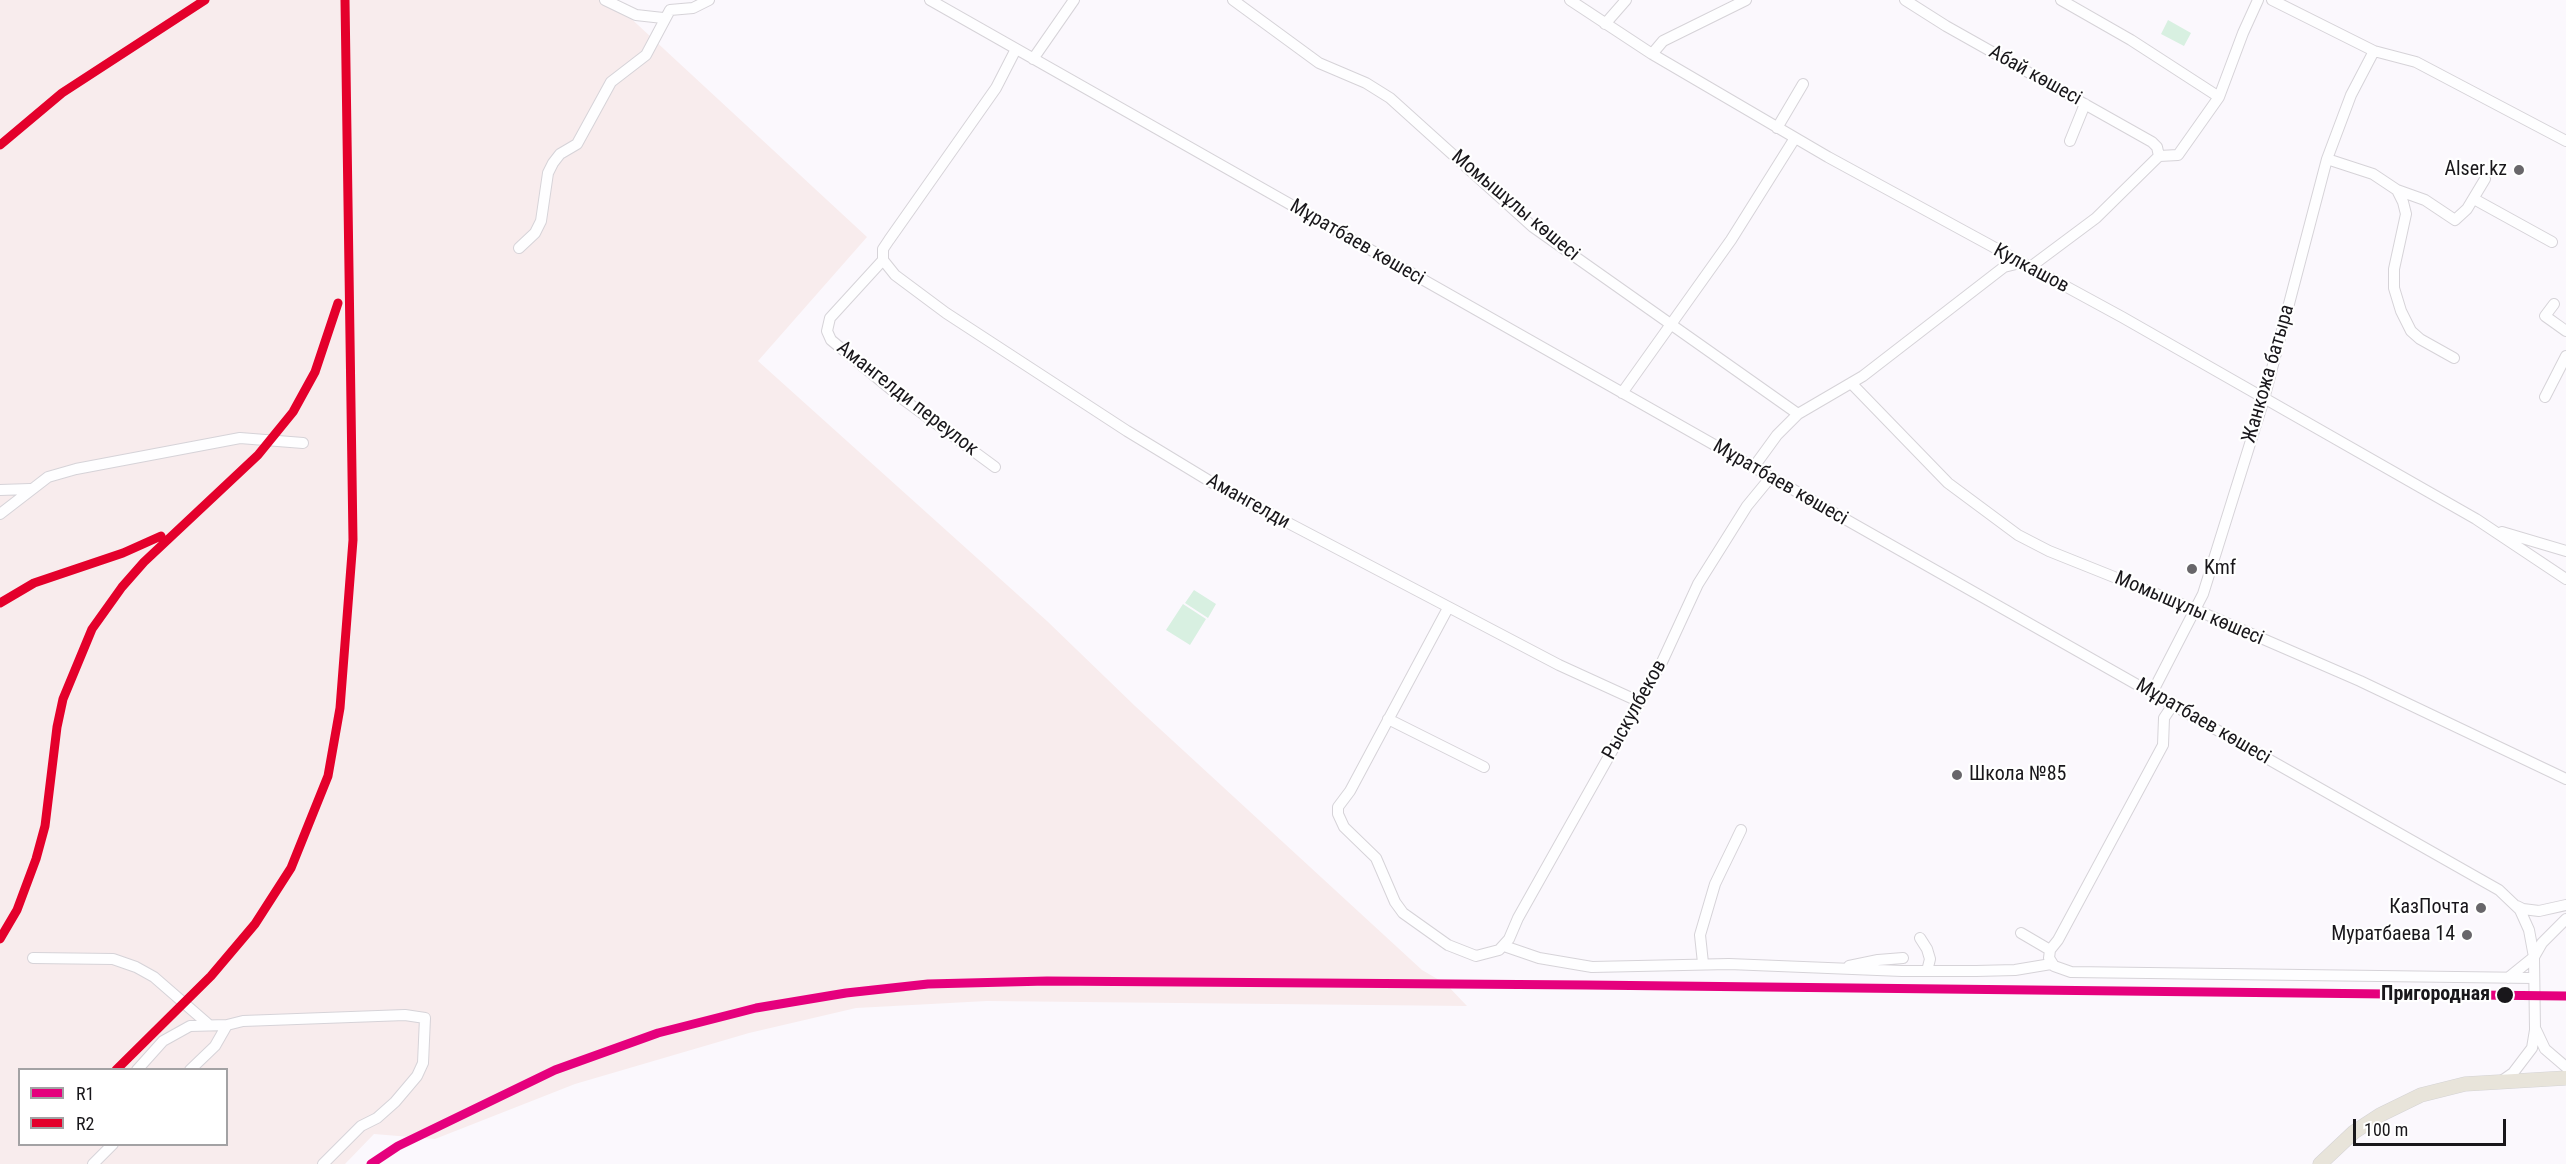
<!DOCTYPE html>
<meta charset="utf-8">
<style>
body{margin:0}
#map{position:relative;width:2566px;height:1164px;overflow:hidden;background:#fbf8fd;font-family:"Roboto Condensed",sans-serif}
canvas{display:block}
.legend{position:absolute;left:18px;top:1068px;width:210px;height:78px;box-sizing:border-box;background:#fff;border:2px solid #a3a2a4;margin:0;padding:8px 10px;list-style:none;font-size:18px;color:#19171b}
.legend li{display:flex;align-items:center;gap:12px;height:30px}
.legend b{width:30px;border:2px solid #a3a2a4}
.scale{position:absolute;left:2353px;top:1119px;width:153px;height:27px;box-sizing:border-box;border:3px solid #19171b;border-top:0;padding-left:8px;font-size:18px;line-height:21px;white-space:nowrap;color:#19171b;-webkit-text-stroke:4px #fff;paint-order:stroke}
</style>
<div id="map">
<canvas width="2566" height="1164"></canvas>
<ul class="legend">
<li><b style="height:8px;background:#e5007d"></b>R1</li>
<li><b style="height:8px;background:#e4002b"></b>R2</li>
</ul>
<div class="scale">100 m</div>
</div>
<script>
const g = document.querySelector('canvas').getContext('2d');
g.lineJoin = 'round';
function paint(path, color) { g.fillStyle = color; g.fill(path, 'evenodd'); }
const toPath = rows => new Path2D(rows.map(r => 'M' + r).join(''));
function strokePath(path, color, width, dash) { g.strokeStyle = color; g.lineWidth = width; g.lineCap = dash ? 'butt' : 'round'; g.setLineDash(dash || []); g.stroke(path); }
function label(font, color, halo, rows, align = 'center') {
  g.font = font + ' "Roboto Condensed",sans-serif'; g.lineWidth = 4.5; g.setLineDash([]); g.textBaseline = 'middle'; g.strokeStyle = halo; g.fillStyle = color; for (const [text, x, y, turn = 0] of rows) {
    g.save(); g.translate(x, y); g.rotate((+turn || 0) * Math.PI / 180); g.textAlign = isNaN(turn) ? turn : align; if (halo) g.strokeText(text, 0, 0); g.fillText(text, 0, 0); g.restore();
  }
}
const industrial = toPath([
 [0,0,611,0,867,237,758,361,1047,621,1135,706,1422,970,1446,984,1467,1006,987,1001,856,1008,749,1033,575,1084,435,1139,374,1134,345,1164,0,1164],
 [20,1070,226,1070,226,1144,20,1144]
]);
const green = toPath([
 [2168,20,2191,33,2184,46,2161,34],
 [1194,590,1216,604,1208,618,1185,603],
 [1183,604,1206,619,1190,645,1166,630]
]);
const minor = toPath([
 [605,0,636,15,663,18],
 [930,0,2499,890,2520,910,2529,930,2534,957,2535,1030,2532,1048,2513,1073,2500,1082],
 [1233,0,1319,63,1366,83,1390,98,1533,227,1798,414],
 [1570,0,1652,54,1828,157,2122,317,2476,519,2566,579],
 [1905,0,1946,26,2152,142,2157,147,2159,156],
 [2061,0,2131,40,2219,97],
 [2272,0,2374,51],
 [1605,24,1626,0],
 [1652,54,1663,41,1746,0],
 [1033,59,1074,0],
 [1777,128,1803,84],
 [2070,141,2085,104],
 [2159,156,2178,155,2219,97,2243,33,2258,0],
 [2327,159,2373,174,2397,190,2403,202,2406,214,2394,269,2394,288,2401,311,2411,331,2420,339,2454,358],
 [2397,190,2425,200,2455,220,2467,209,2485,179],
 [2474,199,2552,242],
 [519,248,535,233,541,221,548,173,553,163,560,154,577,144,611,82,646,55,670,10,693,8,709,0],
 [883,260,895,275,946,313,1127,431,1216,485,1559,665,1640,702],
 [883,260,830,318,827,331,831,340,904,400,995,467],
 [883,260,883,249,889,240,996,88,1016,49],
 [2029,268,2096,218,2159,156],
 [2554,304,2545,316,2566,331],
 [1851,383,1948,483,2018,535,2049,551,2194,609,2360,681,2566,779],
 [1622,393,1731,240,1795,138],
 [2545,397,2566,356],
 [1753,468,1777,435,1798,414,1863,376,2004,267,2020,263],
 [0,490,30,489],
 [0,514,48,477,76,469,240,438,303,443],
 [2502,532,2566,551],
 [1448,608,1350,791,1338,807,1338,814,1344,827,1376,858,1395,902,1403,913,1448,945,1476,956,1499,950,1509,939,1518,918,1662,662,1698,584,1747,506,1770,478],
 [2152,693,2203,594,2264,399,2327,159,2351,95,2374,51,2416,62,2566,141],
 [2172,706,2164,718,2163,745,2058,940,2050,950,2049,958,2054,966,2071,972,2533,978],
 [1388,719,1484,767],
 [2517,906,2523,909,2539,911,2566,905],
 [2021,933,2050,950],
 [1920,938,1927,949,1930,959,1927,971],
 [1504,946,1539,958,1592,967,1729,964,1902,971,1976,971,2015,970,2051,964],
 [33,958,113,959,136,967,154,977,208,1024],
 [1703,963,1700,935,1715,884,1741,830],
 [1849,966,1878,960,1903,958],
 [2508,978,2534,957,2542,943,2566,919],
 [2536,1030,2545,1049,2566,1067],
 [137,1070,163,1041,190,1026,227,1025],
 [190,1070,215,1046,227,1025,243,1021,405,1015,425,1018,423,1063,417,1076,395,1102,377,1118,361,1126,323,1164],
 [93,1164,113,1144]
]);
const major = toPath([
 [2320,1164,2354,1132,2380,1115,2421,1095,2465,1084,2566,1078]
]);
const rail1 = toPath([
 [371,1164,398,1146,555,1070,658,1033,756,1008,846,993,928,984,1047,981,1586,985,2566,996]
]);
const rail2 = toPath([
 [0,145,62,93,205,0],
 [0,603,34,583,123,553,161,536],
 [0,939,17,910,36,859,45,826,57,727,63,699,92,629,122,587,144,562,258,455,293,412,315,372,338,303],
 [116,1070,211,976,255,924,291,868,328,776,340,708,353,540,345,0]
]);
const markers = [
 [2519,170,6,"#68666a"],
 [2192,569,6,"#68666a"],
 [1957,775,6,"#68666a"],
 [2481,908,6,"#68666a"],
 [2467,935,6,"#68666a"],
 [2505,995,9,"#19171b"]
];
const streetNames = [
 ["Абай көшесі",2035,76,29],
 ["Момышұлы көшесі",1515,206,40],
 ["Мұратбаев көшесі",1357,243,30],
 ["Кулкашов",2031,269,28],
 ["Жанкожа батыра",2269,374,-74],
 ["Амангелди переулок",907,399,38],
 ["Мұратбаев көшесі",1780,483,30],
 ["Амангелди",1248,502,29],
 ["Момышұлы көшесі",2189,609,23],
 ["Рыскулбеков",1635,710,-61],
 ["Мұратбаев көшесі",2203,722,30]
];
const poiNames = [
 ["Alser.kz",2507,170],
 ["Kmf",2204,569,"left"],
 ["Школа №85",1969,775,"left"],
 ["КазПочта",2469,908],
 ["Муратбаева 14",2455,935]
];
const stopNames = [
 ["Пригородная",2490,995]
];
paint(industrial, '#f8eced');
paint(green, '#d8f0e1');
strokePath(minor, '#d6d3d8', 12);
strokePath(major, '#d4d3d5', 15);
strokePath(minor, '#fefeff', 10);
strokePath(major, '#e8e4da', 14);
strokePath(rail1, '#e5007d', 9);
strokePath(rail2, '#e4002b', 9);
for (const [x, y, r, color] of markers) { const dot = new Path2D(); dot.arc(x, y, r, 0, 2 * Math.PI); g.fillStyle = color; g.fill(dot); strokePath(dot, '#fff', 2); }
label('20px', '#19171b', '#fff', streetNames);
label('20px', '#19171b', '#fff', poiNames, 'right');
label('bold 20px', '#19171b', '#fff', stopNames, 'right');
</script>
